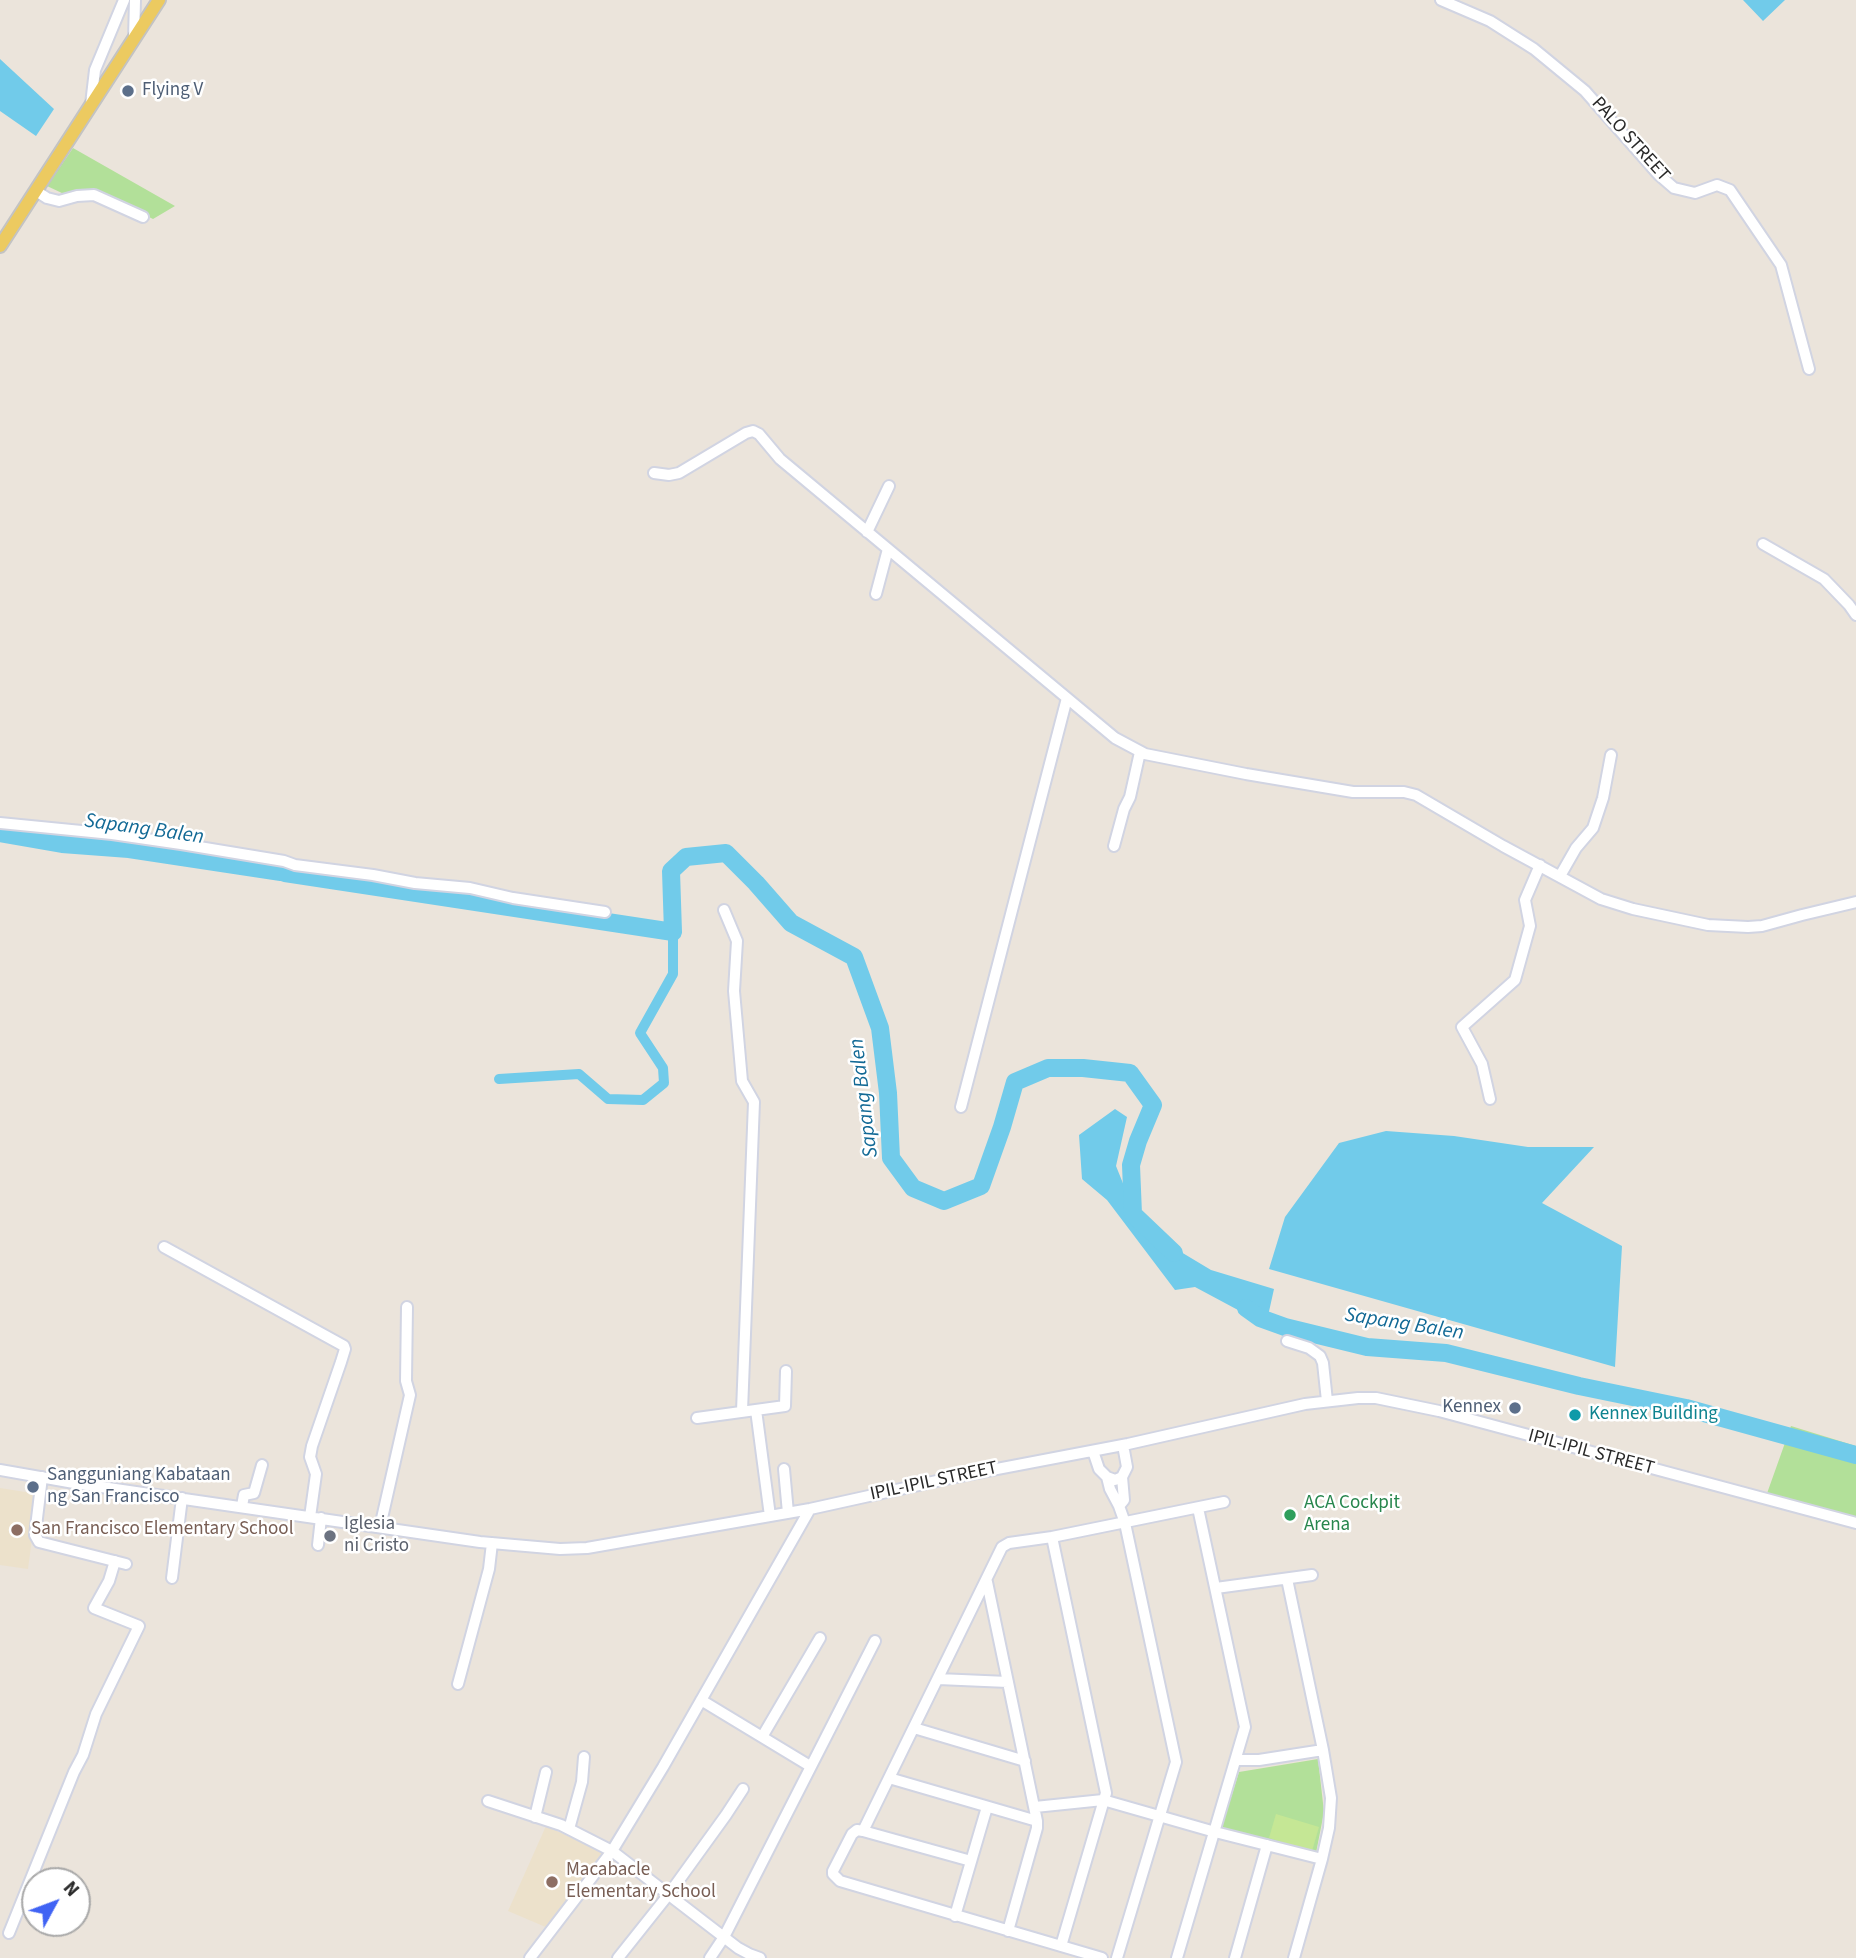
<!DOCTYPE html>
<style>
body{margin:0}
#map{position:relative;width:1856px;height:1958px;overflow:hidden;background:#ebe4db;font-family:"Source Sans 3",sans-serif}
canvas{display:block}
.north{position:absolute;left:21px;top:1867px;width:70px;height:70px;box-sizing:border-box;background:#fff;border:2px solid #a9a9a9;border-radius:50%;rotate:49deg;font-size:19px;font-weight:700;line-height:28px;text-align:center;color:#292929}
.north::after{content:'';display:block;margin:auto;width:24px;height:32px;background:#4063f4;clip-path:polygon(50% 0,100% 100%,50% 72%,0 100%)}
</style>
<div id="map">
<canvas width="1856" height="1958"></canvas>
<div class="north">N</div>
</div>
<script>
const g = document.querySelector('canvas').getContext('2d');
g.lineJoin = 'round';
function paint(path, color) { g.fillStyle = color; g.fill(path, 'evenodd'); }
const toPath = rows => new Path2D(rows.map(r => 'M' + r).join(''));
function strokePath(path, color, width, dash) { g.strokeStyle = color; g.lineWidth = width; g.lineCap = dash ? 'butt' : 'round'; g.setLineDash(dash || []); g.stroke(path); }
function label(font, color, halo, rows, align = 'center') {
  g.font = font + ' "Source Sans 3",sans-serif'; g.lineWidth = 5; g.setLineDash([]); g.textBaseline = 'middle'; g.strokeStyle = halo; g.fillStyle = color; for (const [text, x, y, turn = 0] of rows) {
    g.save(); g.translate(x, y); g.rotate((+turn || 0) * Math.PI / 180); g.textAlign = isNaN(turn) ? turn : align; if (halo) g.strokeText(text, 0, 0); g.fillText(text, 0, 0); g.restore();
  }
}
const education = toPath([
 [0,1488,38,1494,28,1569,0,1565],
 [546,1826,605,1853,548,1928,508,1911]
]);
const green = toPath([
 [73,148,175,206,153,219,95,190,64,194,47,186],
 [1791,1426,1856,1446,1856,1527,1765,1499],
 [1318,1759,1324,1812,1316,1853,1221,1829,1239,1772]
]);
const pitch = toPath([
 [1276,1814,1319,1827,1312,1851,1269,1838]
]);
const water = toPath([
 [1743,0,1785,0,1763,21],
 [0,59,54,109,36,136,0,111],
 [1115,1109,1127,1117,1116,1166,1141,1228,1211,1270,1274,1289,1266,1325,1195,1287,1175,1290,1107,1200,1082,1179,1079,1135],
 [1386,1131,1454,1136,1528,1147,1594,1147,1542,1203,1622,1246,1615,1367,1269,1269,1285,1217,1339,1143]
]);
const stream = toPath([
 [668,869,671,871]
]);
const canal = toPath([
 [499,1079,579,1074,608,1099,643,1100,664,1083,663,1068,640,1033,673,974,673,932]
]);
const river = toPath([
 [0,833,62,844,129,849,281,872],
 [285,873,673,932,671,871,686,857,726,853,756,883,791,923,854,957,880,1028,888,1093,891,1158,913,1188,944,1201,981,1186,1002,1127,1015,1082,1048,1068,1083,1068,1130,1073,1153,1105,1138,1141,1131,1165,1133,1214,1174,1253],
 [1246,1308,1260,1318,1285,1327,1367,1347,1446,1353,1579,1386,1686,1408,1856,1455]
]);
const minor = toPath([
 [1441,0,1490,21,1534,49,1585,91,1659,175,1674,188,1695,193,1717,185,1730,190,1781,265,1809,369],
 [134,39,135,0],
 [91,104,95,70,124,0],
 [36,191,47,198,59,201,77,196,94,195,143,217],
 [654,473,669,475,679,473,746,433,753,431,759,434,780,459,1067,698,1115,738,1145,754,1246,774,1353,792,1404,792,1416,795,1503,846,1601,899,1633,909,1708,925,1748,927,1762,926,1802,915,1856,902],
 [867,532,889,486],
 [1763,544,1824,579,1849,605,1856,615],
 [876,594,888,549],
 [0,823,112,834,181,844,284,861,295,865,373,875,415,883,470,888,513,898,605,912],
 [1114,846,1124,809,1130,797,1140,752],
 [1560,876,1576,848,1593,828,1603,798,1611,755],
 [724,910,737,941,734,991,742,1081,754,1102,742,1411],
 [1490,1099,1482,1064,1462,1027,1515,980,1530,926,1525,900,1540,865],
 [961,1107,1067,698],
 [164,1247,344,1346,345,1349,341,1362,312,1446,310,1457,316,1474,310,1517],
 [1287,1341,1309,1348,1320,1356,1323,1363,1327,1401],
 [756,1410,770,1516],
 [697,1418,785,1406,786,1371],
 [1093,1451,1099,1469,1107,1477,1115,1480,1122,1477,1127,1467,1123,1445],
 [784,1469,788,1513],
 [0,1470,74,1483,480,1542,560,1549,587,1548,810,1509,955,1477,1128,1444,1305,1404,1358,1398,1376,1398,1439,1411,1856,1523],
 [42,1477,35,1535,39,1542,126,1564],
 [1107,1477,1110,1489,1119,1506,1124,1500,1122,1477],
 [242,1506,244,1495,254,1493,262,1465],
 [380,1527,410,1395,406,1381,407,1307],
 [1052,1537,1106,1793,1061,1946],
 [318,1545,321,1518],
 [172,1578,182,1498],
 [987,1582,1037,1821,1037,1828,1008,1931],
 [1216,1588,1312,1575],
 [938,1679,1008,1682],
 [458,1684,489,1569,492,1543],
 [701,1700,810,1766],
 [914,1728,1025,1761],
 [762,1737,820,1638],
 [1237,1760,1259,1760,1323,1750,1287,1579],
 [889,1778,1037,1821],
 [488,1801,561,1825,612,1851,738,1948,749,1954,760,1958],
 [1035,1807,1103,1800,1215,1832,1322,1859],
 [535,1817,546,1772],
 [569,1829,582,1782,584,1757],
 [863,1831,971,1861],
 [955,1916,987,1807],
 [9,1933,74,1772,83,1755,96,1714,139,1626,94,1608,109,1581,115,1561],
 [530,1958,612,1851,663,1767,810,1509],
 [618,1958,669,1894,726,1815,743,1789],
 [710,1958,724,1937,875,1641],
 [1102,1958,840,1881,833,1874,833,1871,852,1834,857,1830,863,1831,1002,1547,1009,1543,1052,1537,1224,1502],
 [1117,1958,1176,1762,1125,1523,1119,1506],
 [1177,1958,1245,1727,1198,1508],
 [1235,1958,1267,1845],
 [1294,1958,1322,1859,1329,1828,1331,1798,1323,1750]
]);
const major = toPath([
 [0,246,159,0]
]);
const markers = [
 [128,91,7,"#5c6f8a"],
 [1515,1408,7,"#5c6f8a"],
 [1575,1415,7,"#0f9aa8"],
 [33,1487,7,"#5c6f8a"],
 [1290,1515,7,"#2e9e5b"],
 [17,1530,7,"#8d6e63"],
 [330,1536,7,"#6b7280"],
 [552,1882,7,"#8d6e63"]
];
const serviceNames = [
 ["Flying V",142,91],
 ["Kennex",1501,1408,"right"],
 ["Sangguniang Kabataan",47,1476],
 ["ng San Francisco",47,1498]
];
const streetNames = [
 ["PALO STREET",1630,140,48],
 ["IPIL-IPIL STREET",1591,1453,15],
 ["IPIL-IPIL STREET",934,1482,-12]
];
const cultureNames = [
 ["Kennex Building",1589,1415]
];
const leisureNames = [
 ["ACA Cockpit",1304,1504],
 ["Arena",1304,1526]
];
const worshipNames = [
 ["Iglesia",344,1525],
 ["ni Cristo",344,1547]
];
const educationNames = [
 ["San Francisco Elementary School",31,1530],
 ["Macabacle",566,1871],
 ["Elementary School",566,1893]
];
const waterNames = [
 ["Sapang Balen",144,830,8],
 ["Sapang Balen",865,1098,-97],
 ["Sapang Balen",1404,1325,9]
];
paint(education, '#ece1cb');
paint(green, '#b2e099');
paint(pitch, '#c5e795');
paint(water, '#71cbea');
strokePath(stream, '#71cbea', 2.5);
strokePath(canal, '#71cbea', 10);
strokePath(river, '#71cbea', 18);
strokePath(minor, '#d1d4e2', 14);
strokePath(major, '#c3c3c3', 16);
strokePath(minor, '#fff', 10);
strokePath(major, '#ecca60', 12);
for (const [x, y, r, color] of markers) { const dot = new Path2D(); dot.arc(x, y, r, 0, 2 * Math.PI); g.fillStyle = color; g.fill(dot); strokePath(dot, '#fff', 2.5); }
label('19px', '#4e5e75', '#fff', serviceNames, 'left');
label('19px', '#292929', '#fff', streetNames);
label('19px', '#0d838f', '#fff', cultureNames, 'left');
label('19px', '#27864d', '#fff', leisureNames, 'left');
label('19px', '#5b616d', '#fff', worshipNames, 'left');
label('19px', '#785e54', '#fff', educationNames, 'left');
label('italic 21px', '#126995', '#fff', waterNames);
</script>
